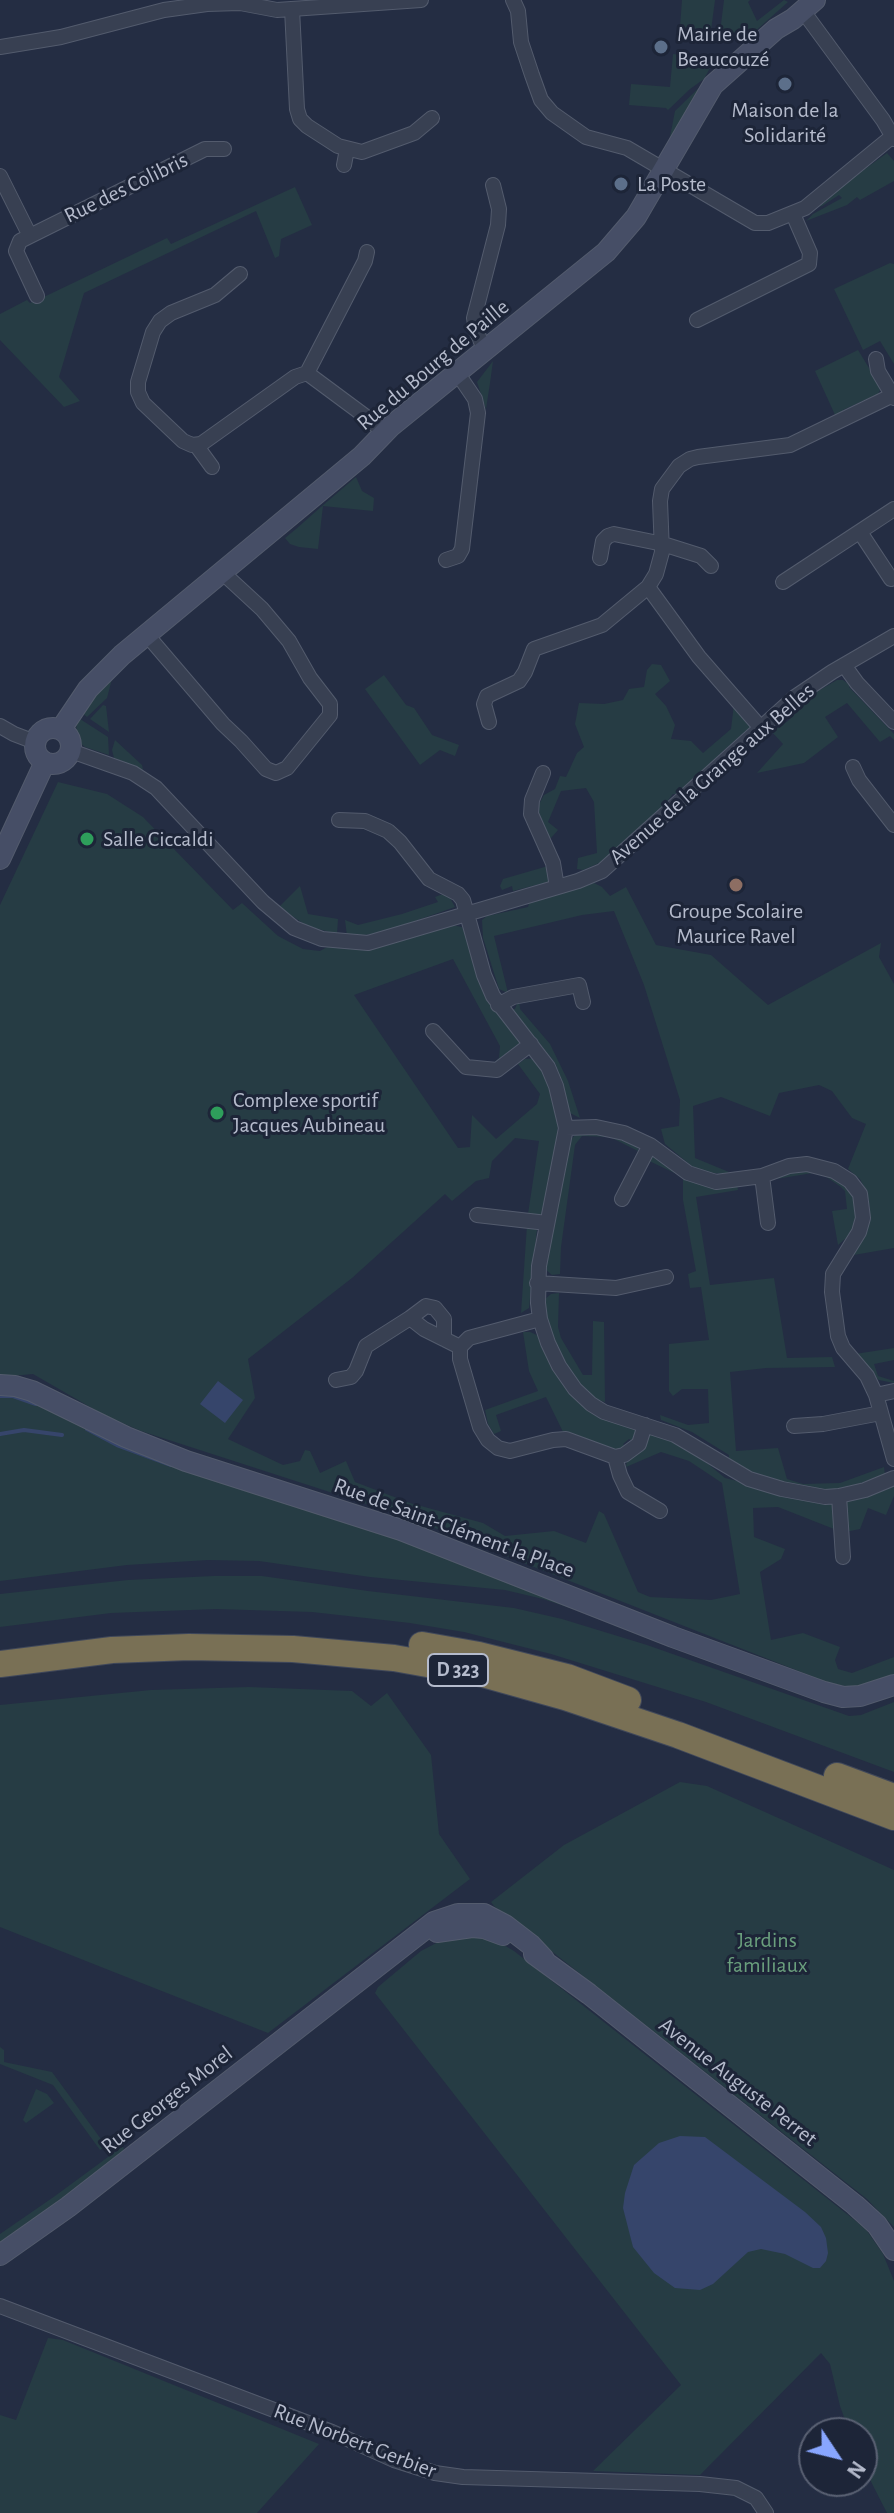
<!DOCTYPE html>
<meta charset="utf-8">
<style>
body{margin:0}
#map{position:relative;width:894px;height:2513px;overflow:hidden;background:#242d43;font-family:"Alegreya Sans",sans-serif}
canvas{display:block}
.north{position:absolute;left:798px;top:2417px;width:80px;height:80px;box-sizing:border-box;background:#1d2538;border:2px solid #5a6173;border-radius:50%;rotate:125deg;font-size:22px;font-weight:700;line-height:32px;text-align:center;color:#b5bbcc}
.north::after{content:'';display:block;margin:auto;width:28px;height:36px;background:#88a6ff;clip-path:polygon(50% 0,100% 100%,50% 72%,0 100%)}
</style>
<div id="map">
<canvas width="894" height="2513"></canvas>
<div class="north">N</div>
</div>
<script>
const g = document.querySelector('canvas').getContext('2d');
g.lineJoin = 'round';
function paint(path, color) { g.fillStyle = color; g.fill(path, 'evenodd'); }
const toPath = rows => new Path2D(rows.map(r => 'M' + r).join(''));
function strokePath(path, color, width, dash) { g.strokeStyle = color; g.lineWidth = width; g.lineCap = dash ? 'butt' : 'round'; g.setLineDash(dash || []); g.stroke(path); }
function label(font, color, halo, rows, align = 'center') {
  g.font = font + ' "Alegreya Sans",sans-serif'; g.lineWidth = 6; g.setLineDash([]); g.textBaseline = 'middle'; g.strokeStyle = halo; g.fillStyle = color; for (const [text, x, y, turn = 0] of rows) {
    g.save(); g.translate(x, y); g.rotate((+turn || 0) * Math.PI / 180); g.textAlign = isNaN(turn) ? turn : align; if (halo) g.strokeText(text, 0, 0); g.fillText(text, 0, 0); g.restore();
  }
}
const green = toPath([
 [682,0,715,0,711,30,680,27],
 [724,0,750,0,748,2,757,21,784,0,788,2,751,35,720,32],
 [673,54,715,59,704,79,690,89,668,110,666,108,629,105,631,84,670,87],
 [720,59,731,60,675,138,670,137,675,111,713,74],
 [887,153,894,161,894,181,860,200,857,197,847,205,806,221,813,214,842,198,839,195,822,206,810,209],
 [295,187,312,225,281,239,279,256,275,258,256,211,84,293,59,377,80,401,64,407,0,340,0,314,27,300,30,303,48,295,167,238,171,244],
 [890,263,894,264,894,364,880,341,863,350,834,289],
 [858,350,877,381,880,390,878,394,843,410,844,414,836,417,815,371],
 [493,361,490,383,486,409,477,382],
 [356,477,362,491,374,498,373,511,323,506,318,549,299,547,290,544,285,538,296,529,322,506],
 [652,664,661,665,670,681,655,694,666,706,675,725,671,739,691,741,703,753,731,729,734,704,754,724,721,753,680,794,673,794,654,818,604,861,583,870,577,869,578,858,597,853,594,802,586,788,561,791,548,822,558,830,551,838,544,834,537,808,544,795,555,789,560,776,566,777,577,753,584,747,575,724,579,703,604,704,623,700,629,689,644,687,647,670],
 [384,675,406,705,414,708,432,735,459,745,455,756,440,750,420,765,365,689],
 [112,679,107,698,87,717,80,711],
 [837,680,843,680,850,685,849,687,894,734,894,740,890,736,880,742,847,703,825,717,838,737,804,763,757,773,783,744,771,731,788,721,800,707,812,698,813,694],
 [103,705,106,706,109,732,90,719],
 [77,717,108,737,109,755,85,747,80,743,76,735],
 [115,740,142,765,143,770,114,758,112,750],
 [58,782,107,794,143,817,233,910,242,903,278,936,303,949,320,951,329,946,367,948,451,925,462,927,521,1042,520,1045,502,1060,491,1065,499,1058,500,1046,453,959,354,995,458,1148,470,1147,472,1115,496,1139,537,1104,540,1094,518,1064,525,1059,536,1058,556,1100,558,1126,554,1159,542,1216,528,1214,539,1141,515,1138,492,1161,489,1178,476,1181,452,1201,445,1194,352,1278,248,1359,255,1398,228,1439,283,1465,300,1461,305,1450,310,1451,320,1473,346,1461,355,1482,410,1503,483,1523,505,1536,554,1531,586,1543,599,1511,604,1514,638,1592,650,1597,711,1600,740,1594,722,1483,689,1461,661,1452,626,1467,627,1459,643,1445,651,1434,657,1432,696,1454,725,1478,833,1504,834,1529,778,1507,753,1508,754,1537,785,1549,781,1559,760,1572,771,1640,803,1633,840,1647,835,1660,838,1669,852,1673,894,1657,894,1675,857,1688,829,1683,407,1517,141,1431,104,1415,33,1374,0,1377,0,905],
 [548,866,550,879,548,882,513,891,512,886,502,890,500,886,503,879],
 [594,883,602,887,610,896,626,887,656,945,711,955,768,1005,881,943,879,957,894,984,894,1248,848,1256,868,1223,870,1210,867,1193,860,1179,848,1169,866,1124,852,1118,832,1091,819,1085,779,1093,770,1116,721,1097,693,1106,695,1158,729,1172,724,1174,705,1172,694,1168,665,1144,661,1129,679,1126,680,1100,644,985,614,911,582,915,494,936,508,993,499,989,483,938,482,920,487,916,528,907,530,900],
 [300,886,308,914,338,919,337,934,307,926,279,907],
 [443,894,449,896,455,907,378,934,347,936,345,920,358,925,402,914,438,902,435,897],
 [519,998,520,1009,550,1044,568,1081,580,1118,570,1113,562,1081,555,1063,512,1009,515,1009,517,1004,513,1001],
 [576,1134,610,1134,638,1146,638,1151,610,1137,582,1136,578,1141,575,1145,561,1247,560,1274,552,1275,544,1268,567,1144],
 [653,1155,683,1177,737,1185,738,1190,696,1197,710,1285,774,1278,787,1358,832,1357,835,1367,766,1368,730,1372,736,1451,778,1448,787,1479,803,1484,840,1483,884,1467,885,1475,838,1491,796,1488,753,1473,729,1459,729,1455,692,1432,661,1420,660,1415,688,1425,709,1423,708,1389,682,1389,673,1396,669,1391,669,1344,709,1340,701,1287,690,1288,688,1274,696,1271,683,1200,683,1177,647,1160],
 [786,1170,825,1171,852,1189,859,1218,848,1240,845,1239,838,1245,832,1211,847,1209,845,1191,841,1187,819,1172,776,1179,776,1177],
 [527,1225,537,1229,529,1308,521,1313],
 [559,1293,558,1327,561,1338,583,1375,592,1375,593,1321,604,1322,605,1402,590,1398,558,1355,543,1314,545,1299,551,1294],
 [523,1332,530,1332,539,1336,562,1381,636,1430,634,1442,629,1439,623,1444,626,1448,617,1451,564,1434,546,1397,496,1415,501,1431,494,1434,488,1424,485,1410,538,1391,529,1371],
 [894,1348,894,1360,874,1364,878,1376,894,1381,894,1383,879,1380,872,1375,855,1354],
 [0,1392,19,1394,592,1611,576,1610,543,1599,505,1590,370,1577,259,1561,208,1560,127,1565,0,1581],
 [894,1483,894,1496,886,1515,868,1508,860,1529,845,1532,845,1504,851,1498],
 [214,1576,262,1576,368,1591,514,1608,562,1619,647,1645,849,1716,861,1715,894,1702,894,1772,706,1702,551,1654,464,1632,410,1623,312,1612,216,1609,111,1613,0,1627,0,1594,128,1580],
 [249,1687,352,1691,371,1706,387,1693,431,1755,439,1834,470,1879,268,2033,0,1927,0,1705,151,1690],
 [680,1782,707,1786,894,1870,894,2227,867,2199,494,1906,491,1902,564,1845],
 [479,1936,497,1941,514,1951,857,2222,867,2231,883,2254,894,2281,894,2513,887,2513,862,2464,862,2433,850,2433,840,2406,830,2364,821,2353,700,2475,593,2471,681,2385,375,1993,378,1987,421,1951,444,1939],
 [0,2047,4,2050,4,2062,52,2072,106,2146,100,2150,53,2085,0,2064],
 [36,2089,47,2094,54,2103,26,2123,23,2120],
 [123,2146,124,2150,54,2204,0,2242,0,2234,55,2196],
 [48,2338,63,2340,319,2444,257,2513,0,2513,0,2415,16,2420]
]);
const water = toPath([
 [218,1381,243,1400,225,1423,200,1404],
 [680,2136,705,2137,805,2212,821,2227,826,2238,828,2253,826,2261,820,2268,813,2268,785,2254,761,2249,748,2252,713,2284,700,2290,675,2288,654,2273,633,2247,623,2208,625,2193,634,2165,659,2143]
]);
const stream = toPath([
 [0,1396,13,1396,36,1404],
 [87,1429,117,1445,171,1465],
 [0,1434,24,1430,62,1435]
]);
const street = toPath([
 [513,0,518,11,521,42,532,75,541,100,552,113,586,137,627,148,755,223,768,223,805,208,894,135],
 [292,9,297,109,300,119,307,126,338,146,362,152,414,133,432,118],
 [803,11,883,120,894,139],
 [0,47,61,37,164,10,207,4,240,3,277,10,421,0],
 [344,165,347,149],
 [0,176,30,236,205,149,224,149],
 [30,236,20,241,16,251,37,296],
 [240,274,215,295,171,313,160,321,153,332,138,382,138,392,143,403,183,441,192,445,201,444,295,377,307,373,369,419,384,433],
 [697,320,809,264,810,253,793,214],
 [485,351,476,330,474,318,498,225,499,209,493,185],
 [876,359,878,371,894,398],
 [307,373,365,261,367,252],
 [196,445,212,467],
 [860,532,891,579],
 [600,558,603,541,608,536,614,534,663,544,701,556,711,566],
 [446,560,458,556,462,549,478,413,475,399,458,374],
 [783,582,894,509],
 [648,587,699,657,761,728],
 [147,635,223,724,241,741,266,769,276,773,287,768,330,715,330,704,310,678,289,641,262,609,223,573],
 [844,665,857,683,894,722],
 [489,722,484,704,487,696,519,681,525,672,534,649,602,625,648,587,656,574,662,552,660,501,662,489,679,466,690,459,698,457,790,445,891,396],
 [0,726,14,734,35,742],
 [71,751,133,773,156,788,263,902,294,928,322,939,368,943,578,881,602,871,795,697,832,672,894,636],
 [853,767,859,780,894,825],
 [543,773,532,800,531,814,553,863,557,887],
 [339,820,365,821,388,831,400,842,429,879,458,894,463,900,484,975,493,996,548,1067,556,1086,566,1128,539,1266,538,1303,540,1319,548,1343,559,1366,575,1389,591,1404,604,1412,675,1435,749,1479,782,1489,825,1497,839,1496,865,1490,894,1478],
 [498,1005,513,997,579,985,583,1002],
 [433,1031,466,1067,497,1070,531,1044],
 [566,1128,596,1127,624,1133,650,1145,688,1173,716,1182,762,1176,789,1166,807,1164,834,1171,850,1181,860,1194,863,1218,859,1232,833,1274,832,1292,838,1336,843,1348,867,1376,876,1395,894,1459],
 [762,1176,768,1223],
 [622,1199,650,1145],
 [477,1215,547,1223],
 [537,1283,616,1288,666,1277],
 [540,1319,469,1338,460,1347,460,1359,480,1427,488,1440,498,1448,510,1451,553,1440,566,1439,615,1457,624,1455,639,1444,645,1425],
 [444,1339,444,1319,435,1308,426,1306,410,1318,424,1329,460,1347],
 [336,1380,351,1377,356,1371,366,1346,410,1318],
 [876,1395,894,1391],
 [794,1426,823,1424,881,1413],
 [615,1457,620,1475,628,1492,660,1511],
 [839,1496,843,1557],
 [0,2306,332,2432,394,2460,435,2473,463,2477,700,2484,736,2488,756,2498,766,2513]
]);
const secondary = toPath([
 '35 746a18 18 0 1 1 36 0a18 18 0 1 1-36 0Z',
 [61,729,88,689,122,655,362,456,390,427,606,252,636,217,713,85,776,29,793,19,815,0],
 [0,859,45,762],
 [0,1385,15,1386,32,1391,126,1437,186,1461,401,1530,673,1637,824,1692,843,1697,860,1696,894,1685],
 [437,1932,472,1927,484,1928,503,1935],
 [534,1954,589,1994,855,2205,877,2225,894,2250],
 [0,2255,68,2207,434,1922,458,1914,484,1914,505,1925,531,1945,544,1959]
]);
const highway = toPath([
 [422,1645,479,1655,567,1677,628,1700],
 [0,1664,112,1650,189,1647,293,1649,394,1658,483,1674,565,1697,678,1735,894,1817],
 [837,1776,894,1797]
]);
const markers = [
 [661,47,8,"#5c6f8a"],
 [785,84,8,"#5c6f8a"],
 [621,184,8,"#5c6f8a"],
 [87,839,8,"#2e9e5b"],
 [736,885,8,"#8d6e63"],
 [217,1113,8,"#2e9e5b"]
];
const shields = [
 [458,1670,60]
];
const shieldNames = [
 ["D 323",458,1670]
];
const poiNames = [
 ["Mairie de",677,34],
 ["Beaucouzé",677,59],
 ["Maison de la",785,110,"center"],
 ["Solidarité",785,135,"center"],
 ["La Poste",637,184],
 ["Salle Ciccaldi",103,839],
 ["Groupe Scolaire",736,911,"center"],
 ["Maurice Ravel",736,936,"center"],
 ["Complexe sportif",233,1100],
 ["Jacques Aubineau",233,1125]
];
const streetNames = [
 ["Rue des Colibris",126,188,-26],
 ["Rue du Bourg de Paille",433,365,-40],
 ["Avenue de la Grange aux Belles",712,774,-41],
 ["Rue de Saint-Clément la Place",454,1528,20],
 ["Avenue Auguste Perret",738,2082,38],
 ["Rue Georges Morel",167,2100,-38],
 ["Rue Norbert Gerbier",355,2441,21]
];
const parkNames = [
 ["Jardins",767,1940],
 ["familiaux",767,1965]
];
paint(green, '#263c44');
paint(water, '#36456b');
strokePath(stream, '#36456b', 4);
strokePath(street, '#535b6d', 16);
strokePath(secondary, '#535b6d', 22);
strokePath(highway, '#40485a', 28);
strokePath(street, '#384052', 14);
strokePath(secondary, '#464e66', 20);
strokePath(highway, '#797055', 26);
for (const [x, y, r, color] of markers) { const dot = new Path2D(); dot.arc(x, y, r, 0, 2 * Math.PI); g.fillStyle = color; g.fill(dot); strokePath(dot, '#1d2538', 3); }
for (const [x, y, w] of shields) { const box = new Path2D(); box.roundRect(x - w / 2, y - 16, w, 32, 6); g.fillStyle = '#1d2538'; g.fill(box); strokePath(box, '#b5bbcc', 2); }
label('bold 20px', '#b5bbcc', null, shieldNames);
label('22px', '#b5bbcc', '#1d2538', poiNames, 'left');
label('22px', '#b5bbcc', '#1d2538', streetNames);
label('22px', '#6a9f7d', '#1d2538', parkNames);
</script>
